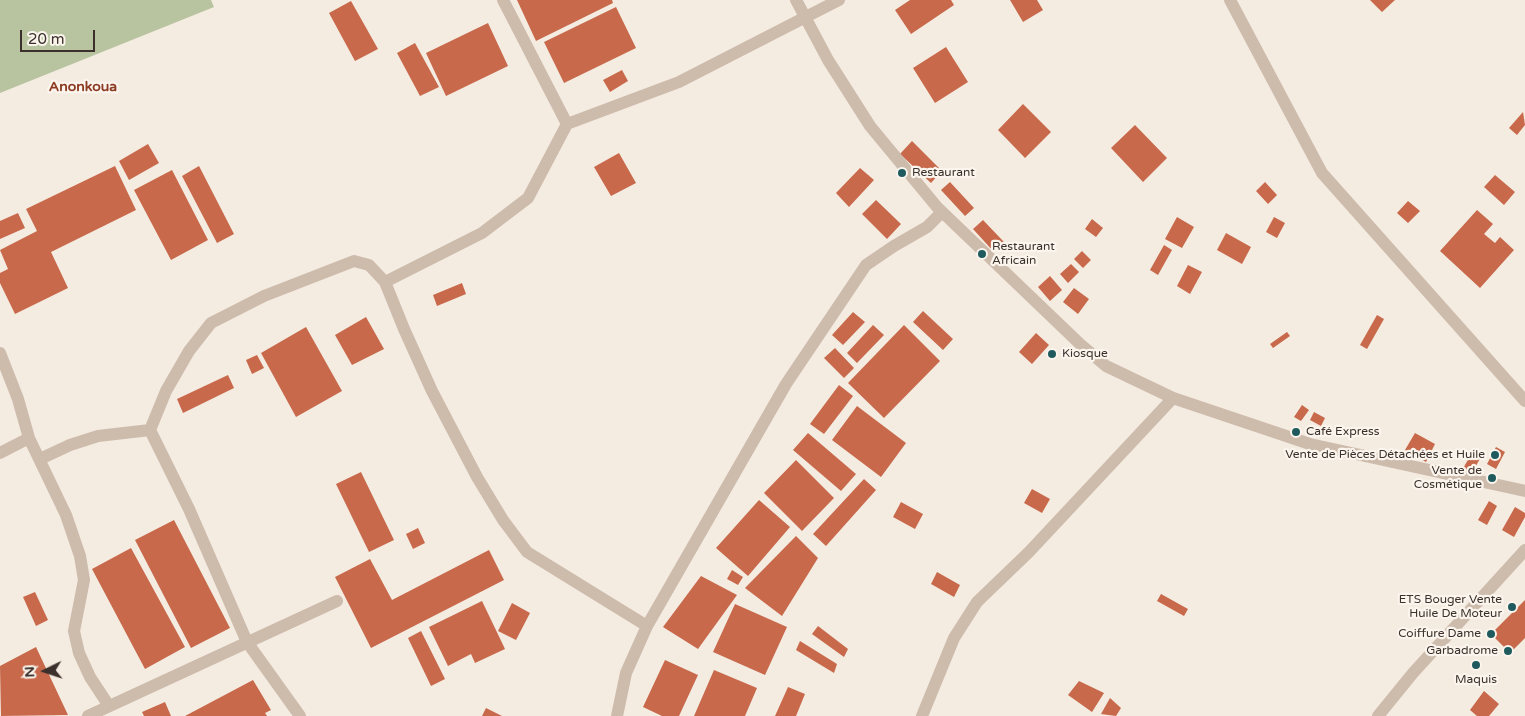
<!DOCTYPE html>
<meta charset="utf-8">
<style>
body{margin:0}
#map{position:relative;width:1525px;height:716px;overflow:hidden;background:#f4ebe1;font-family:"Varela Round",sans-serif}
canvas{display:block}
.north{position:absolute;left:20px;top:646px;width:50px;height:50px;-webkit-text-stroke:4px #fbf5ee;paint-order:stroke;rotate:266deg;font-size:14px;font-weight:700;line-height:20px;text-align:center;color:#3b302b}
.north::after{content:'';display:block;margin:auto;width:18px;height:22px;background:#3b302b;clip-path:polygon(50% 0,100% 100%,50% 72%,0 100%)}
.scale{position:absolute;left:20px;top:30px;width:75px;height:22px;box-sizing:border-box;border:2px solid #3b302b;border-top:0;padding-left:6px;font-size:15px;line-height:18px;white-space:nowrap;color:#3b302b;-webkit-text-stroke:4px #fbf5ee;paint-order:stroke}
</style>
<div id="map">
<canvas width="1525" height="716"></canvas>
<div class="north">N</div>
<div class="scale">20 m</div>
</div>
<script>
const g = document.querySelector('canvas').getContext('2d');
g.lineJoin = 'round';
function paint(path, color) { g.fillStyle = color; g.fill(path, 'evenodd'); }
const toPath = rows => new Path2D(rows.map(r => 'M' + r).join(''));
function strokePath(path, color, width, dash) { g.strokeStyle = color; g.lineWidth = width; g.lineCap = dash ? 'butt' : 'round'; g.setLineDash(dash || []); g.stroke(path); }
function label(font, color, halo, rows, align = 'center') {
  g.font = font + ' "Varela Round",sans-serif'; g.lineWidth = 4.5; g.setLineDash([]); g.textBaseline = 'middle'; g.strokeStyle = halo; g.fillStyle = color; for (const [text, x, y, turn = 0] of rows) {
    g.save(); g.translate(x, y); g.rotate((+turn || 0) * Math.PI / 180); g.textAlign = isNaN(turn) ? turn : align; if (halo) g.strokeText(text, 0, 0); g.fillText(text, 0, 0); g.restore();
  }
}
const green = toPath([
 [0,0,211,0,214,7,0,93]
]);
const building = toPath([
 [517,0,612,0,613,3,536,41],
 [910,0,951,0,954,5,911,34,895,10],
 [1010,0,1037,0,1043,10,1023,22],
 [1370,0,1395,0,1382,12],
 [351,1,378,49,355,61,329,13],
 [616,7,636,48,564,83,544,42],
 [488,23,508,66,446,96,426,53],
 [415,43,439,87,420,96,397,53],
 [946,47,968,82,935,103,913,68],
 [622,70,628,81,610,92,603,80],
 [1023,104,1051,132,1025,158,998,130],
 [1523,112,1525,125,1517,135,1509,128],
 [1135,125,1167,158,1143,182,1111,148],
 [912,141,942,171,931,183,900,154],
 [148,144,159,163,129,180,119,161],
 [619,153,636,183,611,196,594,167],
 [115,166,136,210,51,252,68,288,15,314,0,283,0,273,8,269,0,250,37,231,26,209],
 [199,166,234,234,217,243,182,176],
 [860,168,874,180,849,207,836,193],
 [172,170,208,240,171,260,134,190],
 [1495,175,1515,192,1504,205,1484,187],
 [950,182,974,208,965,216,941,190],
 [1265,182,1277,195,1268,204,1256,191],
 [876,200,901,224,887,239,862,214],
 [1408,201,1420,211,1408,223,1397,213],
 [1477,210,1493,224,1484,234,1495,243,1500,237,1514,250,1480,288,1440,251],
 [18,213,25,228,0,239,0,221],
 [1177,217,1194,227,1182,248,1165,239],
 [1274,217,1285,223,1277,238,1266,232],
 [1092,219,1103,228,1096,237,1085,229],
 [983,220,1004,242,994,252,973,229],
 [1226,233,1251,247,1242,264,1217,250],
 [1164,245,1172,250,1158,275,1150,270],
 [1082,251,1091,260,1083,268,1074,259],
 [1071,264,1079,272,1068,283,1060,274],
 [1188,265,1202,272,1190,294,1177,286],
 [1050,276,1062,290,1050,301,1038,287],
 [462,283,466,294,437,306,433,295],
 [1074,288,1089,299,1078,314,1063,302],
 [923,311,953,339,943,350,913,322],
 [853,312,865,322,843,345,832,335],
 [1377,315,1384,319,1367,349,1360,345],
 [366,317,384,349,352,365,335,335],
 [873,325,884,335,857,363,847,353],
 [904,325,940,361,884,418,848,383],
 [306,327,342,391,296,417,261,353],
 [1287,332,1290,336,1273,348,1270,344],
 [1036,333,1049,345,1032,364,1019,352],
 [835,348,854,368,844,378,824,358],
 [257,355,264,368,252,374,246,360],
 [228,375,234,388,183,413,177,399],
 [839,385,853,396,824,434,810,424],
 [1302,405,1309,410,1301,421,1294,417],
 [857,406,906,443,881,477,832,440],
 [1314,412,1325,418,1321,426,1310,420],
 [808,433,856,474,841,491,793,450],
 [1415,433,1435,444,1426,462,1405,450],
 [1496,447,1505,452,1496,469,1487,464],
 [1475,448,1483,453,1471,475,1462,470],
 [796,460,834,498,802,531,764,493],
 [361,472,394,540,369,552,336,484],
 [864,479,876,490,826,546,813,534],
 [1032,489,1050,499,1042,513,1024,503],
 [759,500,790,527,748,576,716,548],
 [1489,501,1497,506,1487,525,1478,520],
 [901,502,923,514,915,529,893,517],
 [1515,507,1525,513,1525,517,1514,537,1502,530],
 [174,520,230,628,191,648,135,540],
 [418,528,425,543,413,549,406,534],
 [796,536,818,558,782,616,745,588],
 [131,548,185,647,145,669,92,569],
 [489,550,504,580,371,648,335,577,370,559,392,600],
 [732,570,743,577,738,585,727,579],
 [937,572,960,585,954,597,931,584],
 [701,576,737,595,698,649,663,627],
 [35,592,48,620,36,626,23,597],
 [1161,594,1188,609,1184,616,1157,601],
 [1525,600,1525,638,1510,653,1491,634],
 [482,601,505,649,475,663,471,654,448,666,429,627],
 [512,603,530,613,516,640,498,631],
 [735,604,787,627,765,675,713,652],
 [818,626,848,649,844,657,812,634],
 [421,631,445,679,431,686,408,638],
 [800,641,837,664,834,673,796,650],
 [36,647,68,715,1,716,0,666],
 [665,660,698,675,679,716,662,716,643,707],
 [714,670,757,688,745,716,694,716],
 [253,680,271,710,265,713,267,716,185,716],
 [1079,681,1104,693,1092,712,1068,695],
 [788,687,805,694,796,716,775,716],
 [1484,691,1499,704,1489,716,1477,716,1470,710],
 [1110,698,1121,708,1116,716,1101,714],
 [165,702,171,716,144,716,142,712],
 [486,708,502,716,482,716]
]);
const minor = toPath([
 [503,0,567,124],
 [796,0,828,60,870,126,937,207,1080,344,1106,366,1173,398,1310,444,1525,491],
 [1230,0,1322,173,1525,401],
 [385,282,482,233,528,198,567,124,679,82,839,0],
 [0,353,18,399,29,438,66,515,80,556,84,580,74,631,79,653,90,677,109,706],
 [0,453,29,438],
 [40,459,70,445,98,436,150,430],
 [88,716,337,601],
 [300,716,247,642,189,509,150,430,166,391,189,351,211,323,264,296,354,261,369,265,385,282,404,329,432,391,477,477,503,520,527,552,647,626],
 [617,716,626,673,647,626,786,384,866,265,894,246,927,227,942,212],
 [922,716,954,638,977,602,1029,552,1173,398],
 [1378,716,1413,673,1525,550]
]);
const markers = [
 [902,173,5,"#1f5a5e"],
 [982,254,5,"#1f5a5e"],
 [1052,354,5,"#1f5a5e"],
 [1296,432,5,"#1f5a5e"],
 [1495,455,5,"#1f5a5e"],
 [1492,478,5,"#1f5a5e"],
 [1512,607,5,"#1f5a5e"],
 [1491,634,5,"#1f5a5e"],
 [1508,651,5,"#1f5a5e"],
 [1476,665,5,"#1f5a5e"]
];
const poiNames = [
 ["Restaurant",912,173,"left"],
 ["Restaurant",992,247,"left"],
 ["Africain",992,261,"left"],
 ["Kiosque",1062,354,"left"],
 ["Café Express",1306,432,"left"],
 ["Vente de Pièces Détachées et Huile",1485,455],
 ["Vente de",1482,471],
 ["Cosmétique",1482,485],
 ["ETS Bouger Vente",1502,600],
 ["Huile De Moteur",1502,614],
 ["Coiffure Dame",1481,634],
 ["Garbadrome",1498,651],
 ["Maquis",1476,680,"center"]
];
const neighbourhoodNames = [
 ["Anonkoua",83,87]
];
paint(green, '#b8c4a0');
paint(building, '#c8694b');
strokePath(minor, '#cdbbac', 12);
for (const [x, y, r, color] of markers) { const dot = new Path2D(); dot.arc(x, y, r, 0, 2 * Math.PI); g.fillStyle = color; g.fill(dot); strokePath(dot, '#fbf5ee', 2); }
label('12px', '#3b302b', '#fbf5ee', poiNames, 'right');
label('bold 14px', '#8c3b22', '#fbf5ee', neighbourhoodNames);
</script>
